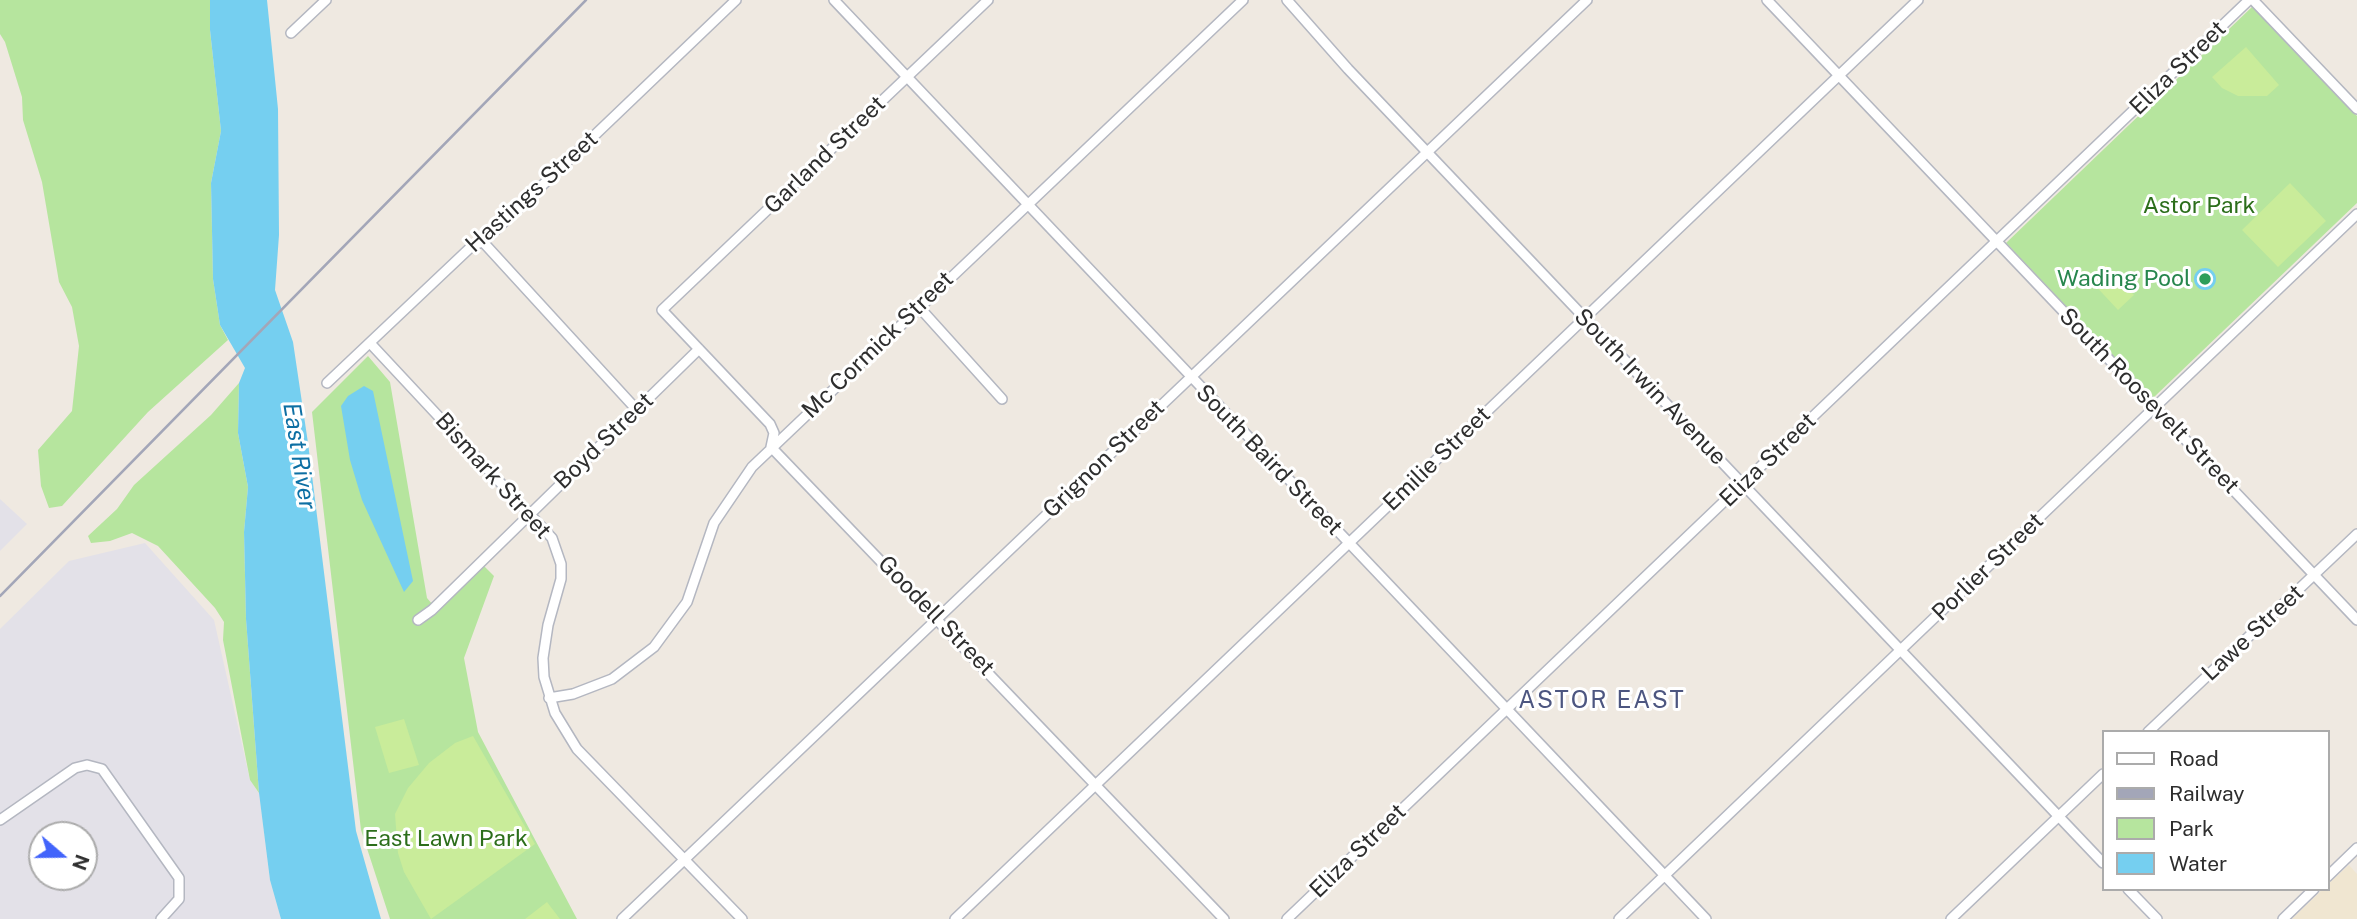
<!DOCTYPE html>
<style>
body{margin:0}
#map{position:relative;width:2357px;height:919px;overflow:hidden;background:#efe9e1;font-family:"Public Sans",sans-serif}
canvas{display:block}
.legend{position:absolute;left:2102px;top:730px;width:228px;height:161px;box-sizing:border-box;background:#fff;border:2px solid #ababab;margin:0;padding:9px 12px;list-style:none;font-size:21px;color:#2e2e2e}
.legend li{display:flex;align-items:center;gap:14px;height:35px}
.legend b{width:35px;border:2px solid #ababab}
.north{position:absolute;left:28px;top:821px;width:70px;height:70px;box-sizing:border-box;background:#fff;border:2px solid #ababab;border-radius:50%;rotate:110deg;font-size:19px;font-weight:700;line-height:28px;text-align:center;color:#2e2e2e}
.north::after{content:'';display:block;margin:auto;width:24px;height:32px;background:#4264fb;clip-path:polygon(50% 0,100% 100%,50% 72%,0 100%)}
</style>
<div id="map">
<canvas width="2357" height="919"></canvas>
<ul class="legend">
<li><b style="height:9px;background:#fff"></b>Road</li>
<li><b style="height:9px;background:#a3a6b8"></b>Railway</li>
<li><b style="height:19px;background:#b6e59e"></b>Park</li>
<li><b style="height:19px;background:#75cff0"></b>Water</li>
</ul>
<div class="north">N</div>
</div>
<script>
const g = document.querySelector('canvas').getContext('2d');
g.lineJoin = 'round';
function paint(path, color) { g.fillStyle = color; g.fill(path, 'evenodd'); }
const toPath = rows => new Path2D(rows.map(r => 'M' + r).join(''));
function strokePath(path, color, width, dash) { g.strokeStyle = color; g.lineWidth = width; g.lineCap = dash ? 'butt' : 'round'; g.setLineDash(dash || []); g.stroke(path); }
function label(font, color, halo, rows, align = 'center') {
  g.font = font + ' "Public Sans",sans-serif'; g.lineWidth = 6; g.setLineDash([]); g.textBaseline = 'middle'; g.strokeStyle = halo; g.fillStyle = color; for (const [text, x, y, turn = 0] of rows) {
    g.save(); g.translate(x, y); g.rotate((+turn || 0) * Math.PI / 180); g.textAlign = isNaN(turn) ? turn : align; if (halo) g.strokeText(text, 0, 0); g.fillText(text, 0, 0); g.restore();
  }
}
const industrial = toPath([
 [0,499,27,524,0,551],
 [145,543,214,620,250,780,259,793,270,880,281,919,0,919,0,629,69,561],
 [42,835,84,835,84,877,42,877]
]);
const education = toPath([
 [2349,865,2357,874,2357,919,2292,919,2323,889,2327,889,2327,885]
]);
const green = toPath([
 [0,0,210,0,210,30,221,131,211,183,213,279,220,325,228,340,148,412,62,506,49,508,41,486,38,450,72,411,79,346,72,307,59,282,42,182,23,120,22,97,5,42,0,34],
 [2253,6,2357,116,2357,203,2153,398,2006,243],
 [368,356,390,382,427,598,438,611,484,566,494,576,464,658,478,732,577,919,390,919,361,830,312,412],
 [239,383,238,433,248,487,244,532,246,619,259,793,250,780,223,640,224,622,215,608,158,546,132,533,110,541,91,543,88,536,117,509,134,485,211,415]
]);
const pitch = toPath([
 [2246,47,2279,85,2267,96,2238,96,2222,88,2212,77],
 [2290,183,2326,221,2278,267,2242,230],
 [2106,265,2134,295,2118,310,2090,280],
 [404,719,419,765,389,773,375,727],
 [473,736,535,844,431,919,404,872,398,853,395,814,408,788,429,763,455,743],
 [547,902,560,919,525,919]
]);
const water = toPath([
 [210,0,267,0,278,109,279,235,275,290,293,342,308,443,356,831,381,919,281,919,270,880,259,793,246,619,244,532,248,487,238,433,239,383,245,368,220,325,213,279,211,183,221,131,210,30],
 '2194 279a11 11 0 1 1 22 0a11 11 0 1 1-22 0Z',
 [364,386,373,391,413,581,404,592,362,500,350,460,341,406,348,396]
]);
const minor = toPath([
 [834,0,1706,919],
 [988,0,662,310,770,424,774,433,771,447,1224,919],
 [1287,0,1348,69,2103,863],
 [1767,0,2357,620],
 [2253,0,2357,109],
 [291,33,326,0],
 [483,242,636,409],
 [919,307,1002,399],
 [370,343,552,538,561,564,561,579,548,625,543,658,544,677,555,713,577,749,742,919],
 [327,383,473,245,483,242,736,0],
 [418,620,432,610,699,349],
 [549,698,573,694,612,679,654,647,687,602,714,523,752,467,1243,0],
 [2148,732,2357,534],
 [0,820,75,768,87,765,102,769,179,878,179,899,161,919],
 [2327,877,2357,848],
 [2128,889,2157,919],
 [622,919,1587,0],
 [955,919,1918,0],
 [1287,919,2249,0],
 [1619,919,2357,214],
 [1951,919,2103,774],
 [2283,919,2314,889]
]);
const rail = toPath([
 [0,596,586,0]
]);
const markers = [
 [2205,279,7,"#2e9e5b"]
];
const streetNames = [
 ["Eliza Street",2178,68,-44],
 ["Garland Street",825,155,-44],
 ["Hastings Street",532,192,-42],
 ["Mc Cormick Street",878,345,-44],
 ["South Irwin Avenue",1650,387,46],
 ["South Roosevelt Street",2149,401,46],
 ["Boyd Street",604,441,-44],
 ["Grignon Street",1104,459,-44],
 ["Emilie Street",1437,459,-44],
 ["South Baird Street",1269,460,46],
 ["Eliza Street",1768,460,-44],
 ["Bismark Street",493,476,48],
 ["Porlier Street",1988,567,-44],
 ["Goodell Street",936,616,46],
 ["Lawe Street",2253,633,-43],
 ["Eliza Street",1358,851,-44]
];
const parkNames = [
 ["Astor Park",2199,206],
 ["East Lawn Park",446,839]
];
const leisureNames = [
 ["Wading Pool",2191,279]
];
const waterNames = [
 ["East River",299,456,81]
];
const neighbourhoodNames = [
 ["ASTOR EAST",1602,701]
];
paint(industrial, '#e3e1e8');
paint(education, '#f0e6d1');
paint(green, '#b6e59e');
paint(pitch, '#c9ec9a');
paint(water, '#75cff0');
strokePath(minor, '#b4b7c1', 12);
strokePath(minor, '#fff', 9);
strokePath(rail, '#a3a6b8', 2.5);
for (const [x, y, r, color] of markers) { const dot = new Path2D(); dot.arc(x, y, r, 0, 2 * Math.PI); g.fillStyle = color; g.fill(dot); strokePath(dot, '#fff', 2.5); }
label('23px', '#2e2e2e', '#fff', streetNames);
label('23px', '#2c6e1b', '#fff', parkNames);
label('23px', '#27864d', '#fff', leisureNames, 'right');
label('italic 24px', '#0d6fa3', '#fff', waterNames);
g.letterSpacing = '2px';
label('24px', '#4d5680', '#fff', neighbourhoodNames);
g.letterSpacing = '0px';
</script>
